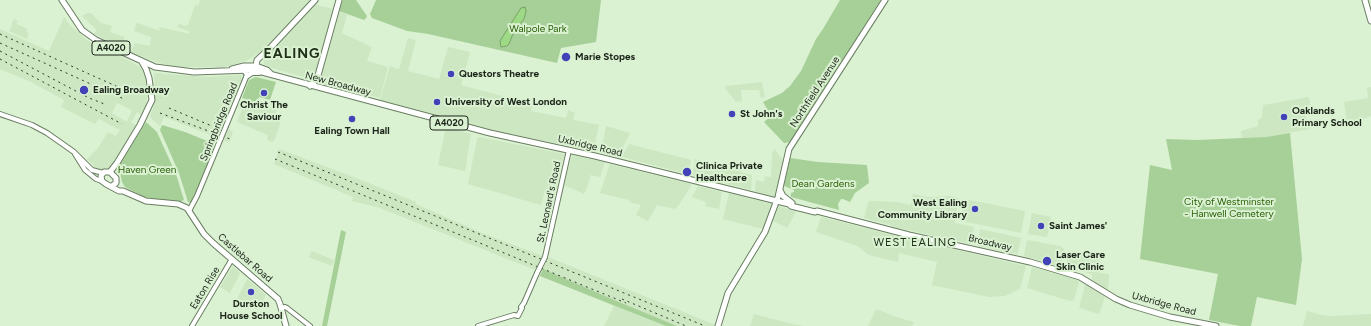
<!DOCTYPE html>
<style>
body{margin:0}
canvas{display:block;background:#daf1d2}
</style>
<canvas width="1371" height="326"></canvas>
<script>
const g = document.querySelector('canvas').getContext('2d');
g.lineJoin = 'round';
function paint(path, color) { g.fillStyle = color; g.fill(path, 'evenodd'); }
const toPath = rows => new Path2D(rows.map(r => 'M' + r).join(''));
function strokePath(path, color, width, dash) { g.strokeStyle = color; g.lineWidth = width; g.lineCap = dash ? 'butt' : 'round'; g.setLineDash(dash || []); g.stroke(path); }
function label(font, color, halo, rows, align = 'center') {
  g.font = font + ' Figtree,sans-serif'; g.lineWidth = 4; g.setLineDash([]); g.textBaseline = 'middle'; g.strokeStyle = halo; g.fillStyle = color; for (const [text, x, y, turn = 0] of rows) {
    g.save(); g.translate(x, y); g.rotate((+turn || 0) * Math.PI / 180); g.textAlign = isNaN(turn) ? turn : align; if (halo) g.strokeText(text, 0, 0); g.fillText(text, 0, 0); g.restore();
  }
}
const built = toPath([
 [200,0,312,0,263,50,246,61,224,67,181,67,159,63,131,52,135,43,150,46,151,37,134,31,136,24,138,23,159,31,160,27,190,34,189,31,177,27,179,24,185,26,188,25,195,5,198,6],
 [314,4,333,9,314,78,311,79,275,69,264,64,263,62],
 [339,11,347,15,342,33,372,47,367,61,388,67,380,98,319,82],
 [87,13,91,13,101,23,112,26,110,32,125,37,121,47,94,34,97,30,82,16],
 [64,17,70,25,88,41,132,62,141,68,147,75,146,86,148,89,143,94,147,95,146,105,141,115,137,112,131,123,136,125,113,165,107,169,98,170,87,159,98,148,108,132,116,136,120,130,99,119,95,124,61,107,64,100,31,82,0,69,0,29,49,51],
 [117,103,132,110,127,122,112,113],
 [14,19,18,21,16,24,28,29,26,32,29,33,27,39,9,31],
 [408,38,416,40,408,71,439,79,448,47,470,52,461,85,513,99,533,103,531,111,566,118,568,110,575,113,573,120,599,125,594,147,587,145,586,149,500,132,380,100,390,66,399,69],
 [154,73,208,77,240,75,243,78,224,126,233,132,229,142,164,117,160,126,153,120,150,116,154,106,155,99],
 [762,82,765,97,761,98,759,90,741,90,742,101,736,102,725,88,726,86],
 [1371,87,1371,116,1358,121,1347,123,1344,102,1368,98,1367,88],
 [1309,97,1311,111,1305,112,1307,121,1310,127,1310,129,1266,137,1242,138,1241,131,1258,126,1258,120,1262,118,1263,105],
 [246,99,277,109,275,116,282,118,274,141,272,142,267,140,268,135,237,122],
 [606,126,630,133,620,153,602,148],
 [446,127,471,134,465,171,438,165],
 [479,137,564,154,556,193,545,190,541,205,468,184,477,139],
 [629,144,691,160,689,173,687,174,623,157,622,156],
 [279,149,356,178,416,202,416,204,482,233,545,257,548,257,718,326,604,326,614,306,540,276,535,270,380,208,352,201,353,197,274,164],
 [774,149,783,160,775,196,773,197,755,191,756,180,764,182,765,176,771,177,772,154],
 [572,155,605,162,600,177,590,175,590,179,584,194,564,185],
 [695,159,752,175,751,190,693,175],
 [610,164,691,184,691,186,676,209,657,205,648,221,636,215,641,205,629,202,629,200,600,193],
 [698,186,722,192,719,209,705,206,706,202,692,197],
 [729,193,771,204,772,206,763,229,723,219],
 [913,194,927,197,952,196,958,198,955,223,974,227,971,244,894,227,891,225,864,218,868,203,870,201,897,202,911,205],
 [965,199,1025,211,1021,233,962,221,961,219],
 [779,206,796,212,787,228,773,221],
 [1032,213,1051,217,1047,237,1028,234],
 [821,217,900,237,1026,266,1020,289,1005,296,989,297,932,285,937,262,899,253,898,262,869,255,857,246,816,232],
 [980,229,1021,238,1018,253,1017,254,978,246],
 [1027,240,1060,246,1064,249,1061,265,1059,266,1024,256],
 [312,251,334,260,332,266,309,257],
 [1069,251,1100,254,1099,273,1109,274,1108,290,1092,280,1092,274,1068,268,1066,267],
 [233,266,240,273,230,293,220,287],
 [1032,267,1078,280,1079,282,1074,300,1070,301,1027,288],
 [247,279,266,295,258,310,237,299],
 [1085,285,1087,285,1105,297,1099,314,1079,308],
 [876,309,899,318,914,322,912,326,868,326],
 [1307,311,1321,315,1332,316,1371,314,1371,326,1303,326],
 [754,314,792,324,805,326,750,326]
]);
const green = toPath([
 [343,0,356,0,367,16,366,18,364,20,339,11],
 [376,0,601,0,596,42,561,48,557,63,428,34,407,31,372,18,370,14],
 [840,0,881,0,791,142,784,143,764,122,771,116,763,102,782,93,790,86,801,71,816,39,823,29],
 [256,77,276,82,270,100,259,97,258,99,257,99,256,102,242,98,249,80],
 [146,122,157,132,166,152,176,174,184,200,180,202,144,197,125,187,122,182,119,166],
 [162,125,185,132,217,145,208,168,191,203,188,202,179,173,160,130],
 [1290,133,1302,259,1296,305,1257,297,1251,326,1240,326,1209,320,1218,274,1140,259,1150,165,1172,170,1166,139,1197,140,1266,137],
 [790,158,818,162,867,165,869,183,855,193,850,202,843,199,841,199,838,204,839,210,791,197,791,193,794,192,794,190,784,186],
 [341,230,346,232,327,326,322,326],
 [543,269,614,300,677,326,666,326,540,276]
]);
const water = toPath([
 [525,7,526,11,524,19,514,31,509,44,507,46,501,47,500,41,519,11,521,8,525,7]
]);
const minor = toPath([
 [246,77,252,73,259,73],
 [0,114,32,125,47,133,74,152,92,170,103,173],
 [226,126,247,75,243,69],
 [75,154,85,170,96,179,102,181],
 [189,211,197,196,221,138],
 [545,257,569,150],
 [521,307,524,303,537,273],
 [281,308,285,307,287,308,310,326],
 [192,326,232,259],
 [478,326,514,315,518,316,522,308]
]);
const major = toPath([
 [62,0,82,30,96,40,155,67,194,72,251,70,262,72,490,133,595,156,789,204,791,206,815,212,817,211,909,235,1030,262,1080,277,1116,299,1130,305,1170,317,1216,326],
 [1365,0,1371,21],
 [256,66,257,60,271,47,315,0],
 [232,69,244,66,256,66,267,70,271,74],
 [310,86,317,79,339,0],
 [110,172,117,163,140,125,152,100,149,78,146,69,142,62],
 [110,186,112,186,116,183,116,178,110,172,104,172,101,176,102,181,106,184,119,191,123,191,146,201,178,204,187,208,204,234,213,243,278,299,280,304,286,326],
 [780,190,783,196,792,203],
 [718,326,728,293,765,232,778,197,789,149,885,0]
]);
const rail = toPath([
 [0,34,127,91],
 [0,43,124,99],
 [0,51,89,98,107,105],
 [0,59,122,124],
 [169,108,226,132],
 [160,113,230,139],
 [278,152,705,326],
 [275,159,626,303],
 [622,299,686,326]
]);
const minorBridge = toPath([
 [221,138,226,126],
 [537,273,545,257]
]);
const markers = [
 [566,57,5,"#4442b8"],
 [451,74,4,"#4442b8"],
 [84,90,5,"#4442b8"],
 [264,93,4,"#4442b8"],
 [437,102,4,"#4442b8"],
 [732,114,4,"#4442b8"],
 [1284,117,4,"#4442b8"],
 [352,119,4,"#4442b8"],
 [687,172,5,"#4442b8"],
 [975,209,4,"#4442b8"],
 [1041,226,4,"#4442b8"],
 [1047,261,5,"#4442b8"],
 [251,292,4,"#4442b8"]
];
const shields = [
 [111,48,38],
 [449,123,38]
];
const shieldNames = [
 ["A4020",111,48],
 ["A4020",449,123]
];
const parkNames = [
 ["Walpole Park",538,29],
 ["Haven Green",147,170],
 ["Dean Gardens",823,184],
 ["City of Westminster",1229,202],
 ["- Hanwell Cemetery",1229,214]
];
const poiNames = [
 ["Marie Stopes",575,57],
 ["Questors Theatre",459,74],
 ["Ealing Broadway",93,90],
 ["University of West London",445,102],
 ["Christ The",264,105,"center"],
 ["Saviour",264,117,"center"],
 ["Oaklands",1292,111],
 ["Primary School",1292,123],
 ["St John's",740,114],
 ["Ealing Town Hall",352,131,"center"],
 ["Clinica Private",696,166],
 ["Healthcare",696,178],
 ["West Ealing",967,203,"right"],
 ["Community Library",967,215,"right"],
 ["Saint James'",1049,226],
 ["Laser Care",1056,255],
 ["Skin Clinic",1056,267],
 ["Durston",251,304,"center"],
 ["House School",251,316,"center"]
];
const streetNames = [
 ["New Broadway",338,84,15],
 ["Northfield Avenue",815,92,-57],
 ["Springbridge Road",219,122,-68],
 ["Uxbridge Road",590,146,13],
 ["St. Leonard's Road",549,202,-78],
 ["Broadway",990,243,13],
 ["Castlebar Road",245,258,41],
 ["Eaton Rise",205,288,-59],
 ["Uxbridge Road",1164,304,15]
];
const neighbourhoodNames = [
 ["WEST EALING",915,243]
];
const districtNames = [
 ["EALING",292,54]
];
paint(built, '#cce7c1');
paint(green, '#a7d098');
paint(water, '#9ed986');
strokePath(water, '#77a365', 1);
strokePath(minor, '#6a7e62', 6);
strokePath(major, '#6a7e62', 7);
strokePath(minor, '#fff', 4);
strokePath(major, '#fff', 5);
strokePath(rail, '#303a2c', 1, [2, 4]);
strokePath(minorBridge, '#6a7e62', 6, []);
strokePath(minorBridge, '#fff', 4);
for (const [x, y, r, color] of markers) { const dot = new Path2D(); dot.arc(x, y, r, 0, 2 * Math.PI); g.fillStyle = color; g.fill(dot); strokePath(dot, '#daf1d2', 1.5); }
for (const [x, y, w] of shields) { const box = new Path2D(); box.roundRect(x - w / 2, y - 7, w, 14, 3); g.fillStyle = '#daf1d2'; g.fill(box); strokePath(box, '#1b2418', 1); }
label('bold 9px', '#1b2418', null, shieldNames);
label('10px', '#285e06', '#daf1d2', parkNames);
label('bold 10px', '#1b2418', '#daf1d2', poiNames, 'left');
label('10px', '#1b2418', '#daf1d2', streetNames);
g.letterSpacing = '1px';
label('11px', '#203119', '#daf1d2', neighbourhoodNames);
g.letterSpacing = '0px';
g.letterSpacing = '1px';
label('bold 14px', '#203119', '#daf1d2', districtNames);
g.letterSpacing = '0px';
</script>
